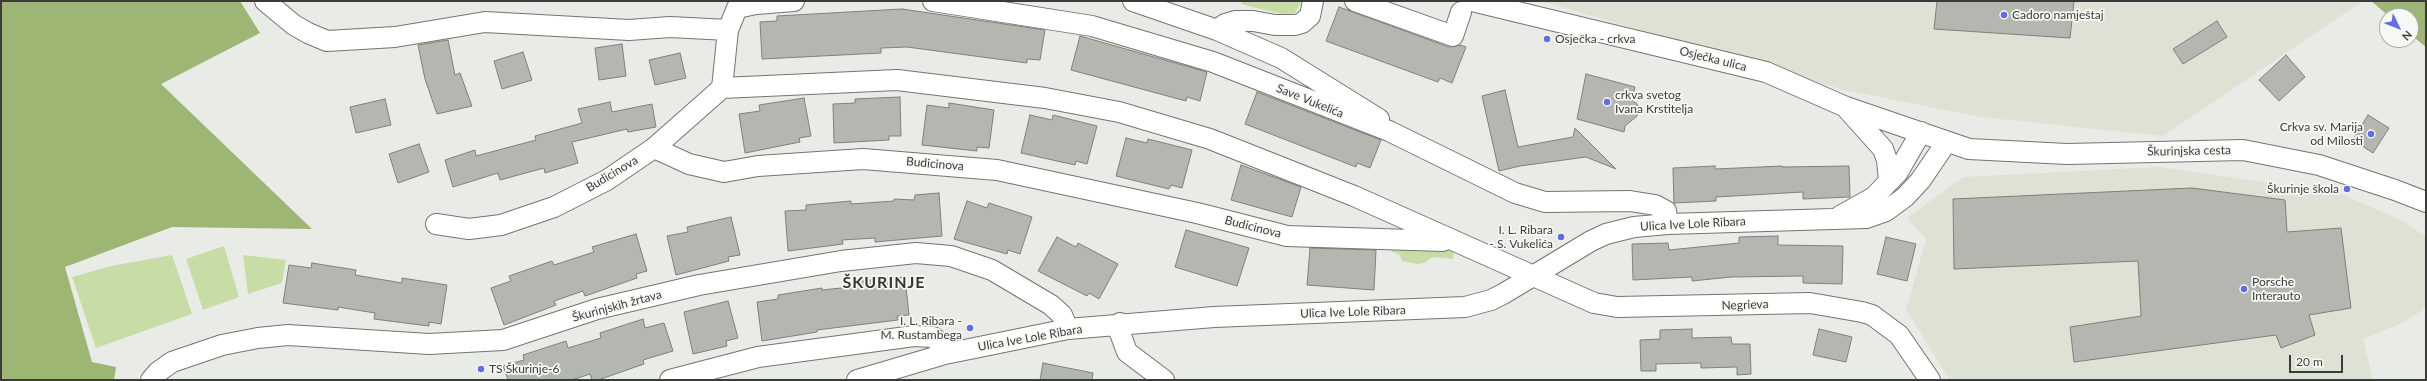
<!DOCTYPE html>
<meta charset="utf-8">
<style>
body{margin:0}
#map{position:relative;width:2427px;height:381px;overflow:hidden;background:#e9ece6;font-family:Lato,sans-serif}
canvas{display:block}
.frame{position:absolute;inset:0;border:2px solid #3b3c3a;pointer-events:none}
.north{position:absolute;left:2379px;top:8px;width:40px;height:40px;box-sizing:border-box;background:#f6f9f3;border:1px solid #abada9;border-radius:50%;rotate:133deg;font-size:11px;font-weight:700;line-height:16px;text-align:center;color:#3b3c3a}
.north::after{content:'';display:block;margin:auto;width:14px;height:18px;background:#606de4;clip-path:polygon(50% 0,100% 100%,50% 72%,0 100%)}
.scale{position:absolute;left:2289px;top:355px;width:54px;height:18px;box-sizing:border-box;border:2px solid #3b3c3a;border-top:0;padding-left:5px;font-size:12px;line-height:14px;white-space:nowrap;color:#3b3c3a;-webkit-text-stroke:3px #f6f9f3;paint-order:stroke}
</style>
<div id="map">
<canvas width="2427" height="381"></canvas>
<div class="frame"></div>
<div class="north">N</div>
<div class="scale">20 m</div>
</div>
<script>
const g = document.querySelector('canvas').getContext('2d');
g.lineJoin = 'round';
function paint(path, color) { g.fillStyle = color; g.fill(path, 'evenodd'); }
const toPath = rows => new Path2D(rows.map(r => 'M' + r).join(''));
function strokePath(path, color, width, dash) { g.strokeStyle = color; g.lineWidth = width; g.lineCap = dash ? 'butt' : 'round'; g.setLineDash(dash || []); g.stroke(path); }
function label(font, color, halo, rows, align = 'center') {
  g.font = font + ' Lato,sans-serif'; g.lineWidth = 3.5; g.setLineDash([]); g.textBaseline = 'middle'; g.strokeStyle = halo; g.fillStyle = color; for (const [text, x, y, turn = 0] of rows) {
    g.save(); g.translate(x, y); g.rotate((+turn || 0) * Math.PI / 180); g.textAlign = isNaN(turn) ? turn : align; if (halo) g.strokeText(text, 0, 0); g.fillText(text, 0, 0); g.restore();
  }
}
const built = toPath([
 [1541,1,2363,1,2163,136,1980,117,1844,90],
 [2159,167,2339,193,2403,221,2426,237,2426,306,2420,312,2400,324,2363,339,2373,380,1950,380,1906,310,1926,239,1907,218,1963,177]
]);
const green = toPath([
 [1243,1,1302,1,1295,13,1281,14,1241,4],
 [1393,242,1454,249,1453,259,1433,257,1424,263,1417,264,1402,261,1400,255,1392,252],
 [224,246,239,297,203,310,186,259],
 [172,255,192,314,96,348,72,277,111,266],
 [243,255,286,260,282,283,248,294]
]);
const forest = toPath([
 [1,1,240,1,260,33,161,84,312,229,172,227,65,267,92,362,116,367,114,380,1,380],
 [2371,1,2426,1,2426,47,2411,35,2411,16,2389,16]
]);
const building = toPath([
 [1937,1,2074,1,2070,38,1934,29,1937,1],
 [1339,7,1449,47,1460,45,1466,47,1452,83,1440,78,1438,82,1326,41,1339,7],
 [902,9,1045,30,1040,60,1027,59,1027,63,907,47,881,48,881,53,762,59,760,22,777,21,777,16,902,9],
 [2217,21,2227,37,2183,64,2173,49,2217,21],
 [1080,36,1207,72,1200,101,1187,97,1186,101,1071,70,1080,36],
 [448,40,455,75,460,73,472,106,437,114,425,79,418,45,448,40],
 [622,44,626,76,599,80,595,48,622,44],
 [523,52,532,80,502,89,494,61,523,52],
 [680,53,686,78,655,85,649,60,680,53],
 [2286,55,2305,77,2279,101,2259,80,2286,55],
 [1586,74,1635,87,1632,100,1637,104,1639,110,1637,116,1625,126,1624,132,1577,119,1586,74],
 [1505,90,1518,147,1573,137,1575,128,1616,169,1586,157,1520,166,1499,171,1482,96,1505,90],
 [1257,92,1381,140,1370,168,1357,163,1356,167,1245,124,1257,92],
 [900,97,901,136,889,136,889,140,834,143,833,104,855,103,855,99,900,97],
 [804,98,811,136,799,138,800,142,745,153,739,114,760,111,759,105,804,98],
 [385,99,391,125,356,133,350,107,385,99],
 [610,102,612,112,652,104,656,127,628,132,627,129,572,142,578,163,545,173,544,168,500,180,498,173,453,187,445,160,475,150,476,156,536,140,535,136,582,123,578,109,610,102],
 [949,103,994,110,989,148,977,147,977,151,922,145,927,105,949,108,949,103],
 [1030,115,1052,120,1053,115,1097,126,1087,164,1076,161,1075,165,1021,153,1030,115],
 [2368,115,2389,128,2373,153,2353,140,2368,115],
 [1126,138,1147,143,1148,139,1192,150,1182,188,1171,185,1169,189,1116,176,1126,138],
 [419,144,429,172,398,183,389,154,419,144],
 [1241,165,1301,187,1292,217,1231,200,1241,165],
 [1715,166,1715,169,1782,166,1782,167,1849,166,1850,197,1803,199,1803,192,1716,197,1716,201,1674,203,1673,168,1715,166],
 [2192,188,2285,200,2287,232,2341,228,2351,308,2309,315,2315,335,2281,348,2276,335,2074,362,2070,327,2141,316,2138,261,1954,269,1953,199,2192,188],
 [939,193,942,236,875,242,875,238,842,240,843,244,788,251,785,211,806,210,806,205,851,201,851,204,894,201,894,199,914,200,915,195,939,193],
 [967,201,987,208,989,203,1032,217,1020,254,1008,250,1007,254,954,239,967,201],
 [731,217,740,255,728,257,729,261,676,275,667,236,688,232,687,227,731,217],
 [1186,230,1249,248,1237,286,1175,267,1186,230],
 [636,234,647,271,636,274,637,278,585,296,583,291,554,301,556,305,504,325,491,288,511,281,509,276,552,261,554,265,594,252,592,247,636,234],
 [1778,236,1778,245,1843,246,1842,284,1803,283,1803,276,1731,277,1692,281,1692,277,1633,280,1632,244,1668,243,1669,250,1739,243,1739,237,1778,236],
 [1057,237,1076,247,1078,243,1118,264,1099,299,1089,293,1087,296,1038,271,1057,237],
 [1886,237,1916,244,1907,281,1877,274,1886,237],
 [1310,248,1376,250,1374,290,1307,285,1310,248],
 [312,263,356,270,355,275,402,283,402,278,447,285,441,324,429,322,429,326,397,322,374,319,375,313,338,307,338,310,283,303,289,265,311,268,312,263],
 [905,277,909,315,897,316,898,320,817,330,817,332,762,341,757,302,778,299,778,295,822,288,822,290,860,286,860,281,905,277],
 [728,301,738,338,726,341,727,346,693,354,684,312,728,301],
 [643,319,645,328,664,323,673,351,643,360,644,364,598,380,592,380,590,374,572,380,508,380,503,366,524,360,523,355,566,341,568,348,601,338,600,333,643,319],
 [1692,329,1692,338,1731,337,1732,344,1750,344,1751,374,1737,375,1737,367,1701,368,1701,363,1656,364,1656,371,1641,371,1640,340,1660,339,1660,330,1692,329],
 [1819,329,1852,337,1846,362,1813,355,1819,329],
 [1043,363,1093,373,1092,380,1040,380,1043,363]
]);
const minor = toPath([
 [265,1,294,25,308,33,327,41,395,37,485,22,629,30,670,27,728,30],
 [933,1,1092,26,1213,62,1389,131,1515,193,1545,202,1630,201,1655,205,1666,211,1668,224],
 [1133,1,1217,30,1281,58,1379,119],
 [1355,1,1453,36,1461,12],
 [1472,1,1766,72,1846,107,1969,149,2067,154,2243,150,2319,165,2395,190,2426,202],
 [1217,30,1225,24,1235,21,1253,21,1275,25,1295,25,1302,23,1310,16,1313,1],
 [722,88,728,30,737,8,756,4,794,1],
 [1848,110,1883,149,1887,160,1889,181],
 [654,148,689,164,724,172,758,166,863,159,997,170,1197,213,1287,236,1443,241],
 [1840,216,1874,197,1898,172,1921,132],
 [436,224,469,229,501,225,554,207,607,180,654,148,722,88,897,80,1045,98,1119,112,1210,139,1354,196,1594,303,1617,307,1810,303,1862,312,1872,315,1899,335,1930,380],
 [1120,323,1120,333,1127,352,1164,380],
 [151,380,158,372,172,362,222,345,258,338,288,335,429,344,503,340,597,309,699,285,841,261,916,253,951,256,992,270,1051,305,1062,315,1068,329],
 [670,380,758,357,914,336,933,337,944,347,945,354],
 [857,380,945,354,1068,329,1214,317,1465,307,1491,300,1503,294,1591,241,1606,234,1634,227,1668,224,1866,218,1886,211,1905,197,1920,181,1946,143]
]);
const markers = [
 [2004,15,4,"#606de4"],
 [1547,39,4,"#606de4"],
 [1607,102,4,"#606de4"],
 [2371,134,4,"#606de4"],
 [2347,189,4,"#606de4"],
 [1561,237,4,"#606de4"],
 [2244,289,4,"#606de4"],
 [970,328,4,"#606de4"],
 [481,369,4,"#606de4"]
];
const poiNames = [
 ["Cadoro namještaj",2012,15],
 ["Osječka - crkva",1555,39],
 ["crkva svetog",1615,95],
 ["Ivana Krstitelja",1615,109],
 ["Crkva sv. Marija",2363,127,"right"],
 ["od Milosti",2363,141,"right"],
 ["Škurinje škola",2339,189,"right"],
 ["I. L. Ribara",1553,230,"right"],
 ["- S. Vukelića",1553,244,"right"],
 ["Porsche",2252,282],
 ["Interauto",2252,296],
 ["I. L. Ribara -",962,321,"right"],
 ["M. Rustambega",962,335,"right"],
 ["TS Škurinje-6",489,369]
];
const streetNames = [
 ["Osječka ulica",1713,59,14],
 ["Save Vukelića",1310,101,22],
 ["Škurinjska cesta",2189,151,-1],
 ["Budicinova",935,164,5],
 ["Budicinova",612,174,-31],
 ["Ulica Ive Lole Ribara",1693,224,-3],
 ["Budicinova",1253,227,14],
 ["Negrieva",1745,305,-2],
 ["Škurinjskih žrtava",617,306,-15],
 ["Ulica Ive Lole Ribara",1353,312,-2],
 ["Ulica Ive Lole Ribara",1030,338,-10]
];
const districtNames = [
 ["ŠKURINJE",884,283]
];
paint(built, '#dde2d5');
paint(green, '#c8dda6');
paint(forest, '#9eb673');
paint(building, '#b4b6b0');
strokePath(building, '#7e817b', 1);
strokePath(minor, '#73756f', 22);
strokePath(minor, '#fff', 20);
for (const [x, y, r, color] of markers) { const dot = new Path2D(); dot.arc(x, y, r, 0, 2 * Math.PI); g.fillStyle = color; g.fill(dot); strokePath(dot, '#f6f9f3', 1.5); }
label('12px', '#3b3c3a', '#f6f9f3', poiNames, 'left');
label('12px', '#3b3c3a', '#f6f9f3', streetNames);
g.letterSpacing = '1px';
label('bold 16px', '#353732', '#f6f9f3', districtNames);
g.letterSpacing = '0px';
</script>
